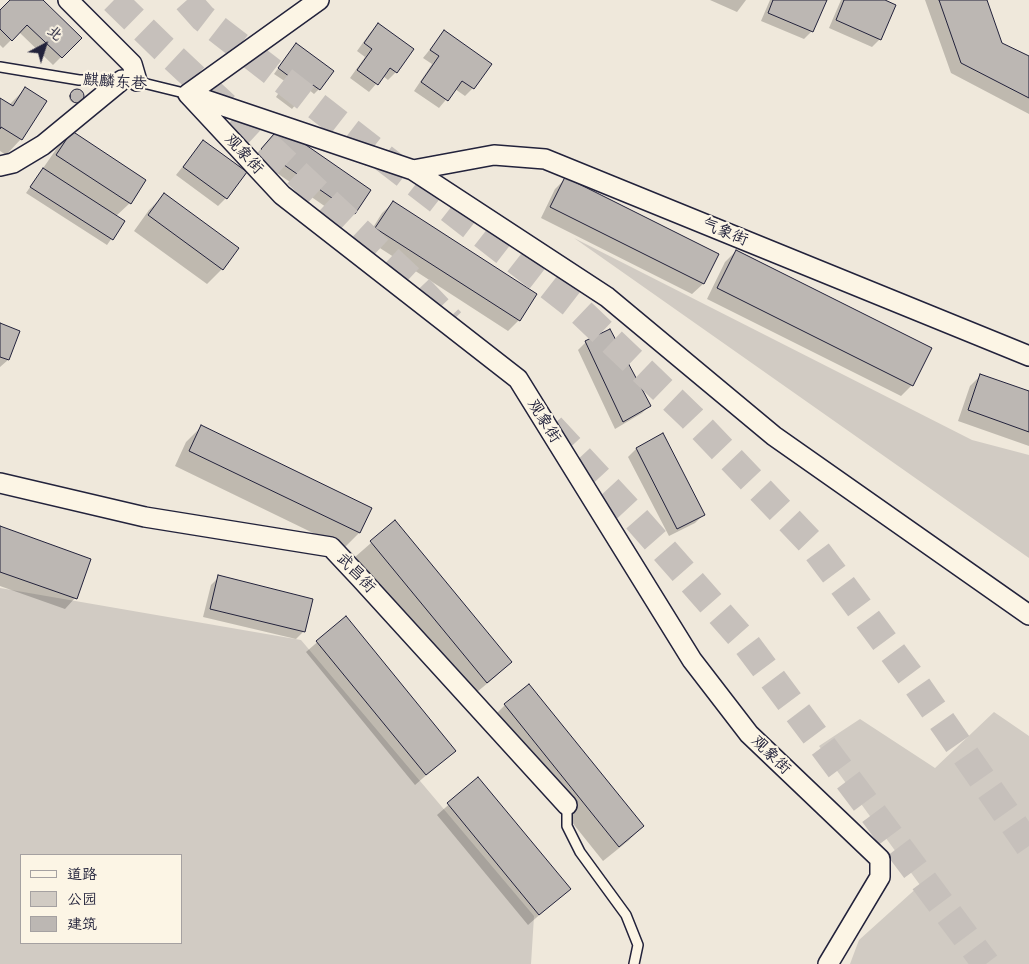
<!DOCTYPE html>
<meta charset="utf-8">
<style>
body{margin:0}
#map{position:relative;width:1029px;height:964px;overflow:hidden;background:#efe8db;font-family:"Comic Neue","LXGW WenKai TC",sans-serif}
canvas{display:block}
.legend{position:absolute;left:20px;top:854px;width:162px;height:90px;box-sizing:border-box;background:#fcf5e5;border:1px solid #a5a1a1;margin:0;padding:6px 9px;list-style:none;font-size:15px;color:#22223b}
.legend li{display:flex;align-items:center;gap:10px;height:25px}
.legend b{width:25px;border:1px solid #a5a1a1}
.north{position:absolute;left:20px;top:20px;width:50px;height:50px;-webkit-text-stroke:4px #fcf5e5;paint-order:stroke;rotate:40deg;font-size:14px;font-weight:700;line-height:20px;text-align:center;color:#22223b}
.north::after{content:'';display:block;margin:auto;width:18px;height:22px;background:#22223b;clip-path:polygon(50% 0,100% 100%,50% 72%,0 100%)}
</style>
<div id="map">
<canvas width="1029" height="964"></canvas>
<ul class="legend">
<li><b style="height:6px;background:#fcf5e5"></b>道路</li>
<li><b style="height:14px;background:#d1cbc3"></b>公园</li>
<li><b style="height:14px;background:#bcb7b3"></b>建筑</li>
</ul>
<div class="north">北</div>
</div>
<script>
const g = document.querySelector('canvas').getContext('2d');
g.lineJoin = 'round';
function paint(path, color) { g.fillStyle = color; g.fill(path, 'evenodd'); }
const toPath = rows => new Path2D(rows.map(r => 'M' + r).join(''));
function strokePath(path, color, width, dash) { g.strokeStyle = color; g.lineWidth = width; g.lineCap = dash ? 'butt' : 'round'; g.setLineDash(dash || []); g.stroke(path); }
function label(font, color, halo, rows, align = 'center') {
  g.font = font + ' "Comic Neue","LXGW WenKai TC",sans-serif'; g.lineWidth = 4.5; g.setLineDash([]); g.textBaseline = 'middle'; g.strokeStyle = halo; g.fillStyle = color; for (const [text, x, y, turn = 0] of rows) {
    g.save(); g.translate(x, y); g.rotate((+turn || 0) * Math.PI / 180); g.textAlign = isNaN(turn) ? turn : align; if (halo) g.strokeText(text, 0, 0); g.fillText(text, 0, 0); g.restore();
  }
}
const green = toPath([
 [574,238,972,440,1029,455,1029,558],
 [0,588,301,640,534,916,531,964,0,964],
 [21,855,181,855,181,943,21,943],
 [994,712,1029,736,1029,964,850,964,859,940,920,885,819,746,860,719,935,768]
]);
const shadow = toPath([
 [11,0,41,0,80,38,53,65,19,32,3,48,0,45,0,12],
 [710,0,746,0,737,12],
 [770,0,826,0,812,31,804,39,761,21],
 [841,0,882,0,880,39,872,47,829,28],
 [925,0,985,0,1001,43,1029,57,1029,114,951,73],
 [378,25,396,72,388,80,383,76,369,92,350,78,365,57,357,51,370,33],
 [444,32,473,88,465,96,455,89,439,108,414,91,432,64,423,58],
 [291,50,319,89,314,94,308,89,292,109,276,97,286,82,274,74],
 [25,89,21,139,6,155,0,151,0,99,9,105],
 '69 97a6 6 0 1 1 12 0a6 6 0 1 1-12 0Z',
 [72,133,144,181,130,203,116,216,124,221,107,245,26,193,57,148],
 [272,136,370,191,354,213,346,221,254,157],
 [203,141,226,198,218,206,176,175],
 [566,178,717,255,703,284,692,294,541,218,555,189],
 [164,195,222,269,207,284,134,231,149,210],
 [393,203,519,320,508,331,366,239,382,213],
 [736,251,930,348,912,385,901,396,707,299,725,262],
 [0,325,18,331,8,360,0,367],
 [609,330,650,405,642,413,615,429,578,350,586,342],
 [981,375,1029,392,1029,446,958,421,970,386],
 [201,427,371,509,359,533,344,548,175,466,186,442],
 [636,449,703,515,695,523,669,536,628,457],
 [395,522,510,662,495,677,471,697,355,557],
 [0,528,75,598,65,609,0,586],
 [219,577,304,631,296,639,203,617,211,585],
 [345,618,454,751,415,785,306,652],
 [505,705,643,826,628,841,603,861,490,720],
 [478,779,569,889,528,925,437,815]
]);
const building = toPath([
 [10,0,43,0,82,38,62,58,27,25,12,41,0,29,0,10,10,0],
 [773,0,827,0,813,32,768,13,773,0],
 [844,0,885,0,896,5,881,40,836,20,844,0],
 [939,0,987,0,1002,43,1029,56,1029,98,961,63,939,0],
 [378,23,414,49,397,73,390,68,378,85,357,70,372,49,364,43,378,23],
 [444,30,492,64,474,89,462,81,448,101,421,82,439,56,430,50,444,30],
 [296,43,334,71,320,90,313,85,298,104,280,91,290,77,278,68,296,43],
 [25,87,47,101,22,140,1,127,0,129,0,98,13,106,25,87],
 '70 96a7 7 0 1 1 14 0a7 7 0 1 1-14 0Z',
 [280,127,371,190,355,214,261,149,280,127],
 [72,131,146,180,131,204,56,155,72,131],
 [203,140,247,172,227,199,183,167,203,140],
 [43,168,125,221,113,240,30,187,43,168],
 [565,177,719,254,704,284,550,207,565,177],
 [164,193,239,248,223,270,148,215,164,193],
 [393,201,537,294,520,321,375,228,393,201],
 [736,250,932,348,913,386,717,288,736,250],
 [0,323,20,331,9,360,0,357,0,323],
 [610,329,651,406,623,422,585,341,610,329],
 [980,374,1029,391,1029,432,968,410,980,374],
 [201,425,372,508,360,533,189,451,201,425],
 [663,433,705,515,677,529,636,448,663,433],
 [395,520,512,662,487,683,370,541,395,520],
 [0,526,91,559,77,599,0,572,0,526],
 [218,575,313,599,305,632,210,609,218,575],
 [346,616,456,751,426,775,316,641,346,616],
 [529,684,644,826,619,847,504,704,529,684],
 [478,777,571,889,539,915,447,803,478,777]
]);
const primaryTunnel = toPath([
 [114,0,163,48,410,279,451,322],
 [187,0,203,18,576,307,692,418,811,543,911,677,1029,846],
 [551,427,633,515,745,642,986,964]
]);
const lane = toPath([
 [0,67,79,80,117,80],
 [135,81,188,94],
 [567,805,567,826,580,852,626,915,638,945,634,964]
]);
const street = toPath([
 [68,0,132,64,137,81],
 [188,94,319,0],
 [0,166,13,163,43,145,122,80],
 [413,170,494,155,545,159,1029,356],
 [0,483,145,517,331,547,361,579,567,805],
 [828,964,880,877,880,859,749,734,692,660,518,379,282,195,188,94,413,170,607,297,774,436,1029,615]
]);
const streetNames = [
 ["麒麟东巷",115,82,4],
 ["观象街",244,154,47],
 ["气象街",725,232,22],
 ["观象街",544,421,58],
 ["武昌街",356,573,46],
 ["观象街",771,755,44]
];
paint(green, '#d1cbc3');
paint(shadow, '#0003');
paint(building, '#bcb7b3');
strokePath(building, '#22223b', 1);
strokePath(primaryTunnel, '#c6c0bb', 28, [28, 14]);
strokePath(lane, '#22223b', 12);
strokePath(street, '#22223b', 22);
strokePath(lane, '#fcf5e5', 9);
strokePath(street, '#fcf5e5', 19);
label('16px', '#22223b', '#fcf5e5', streetNames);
</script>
